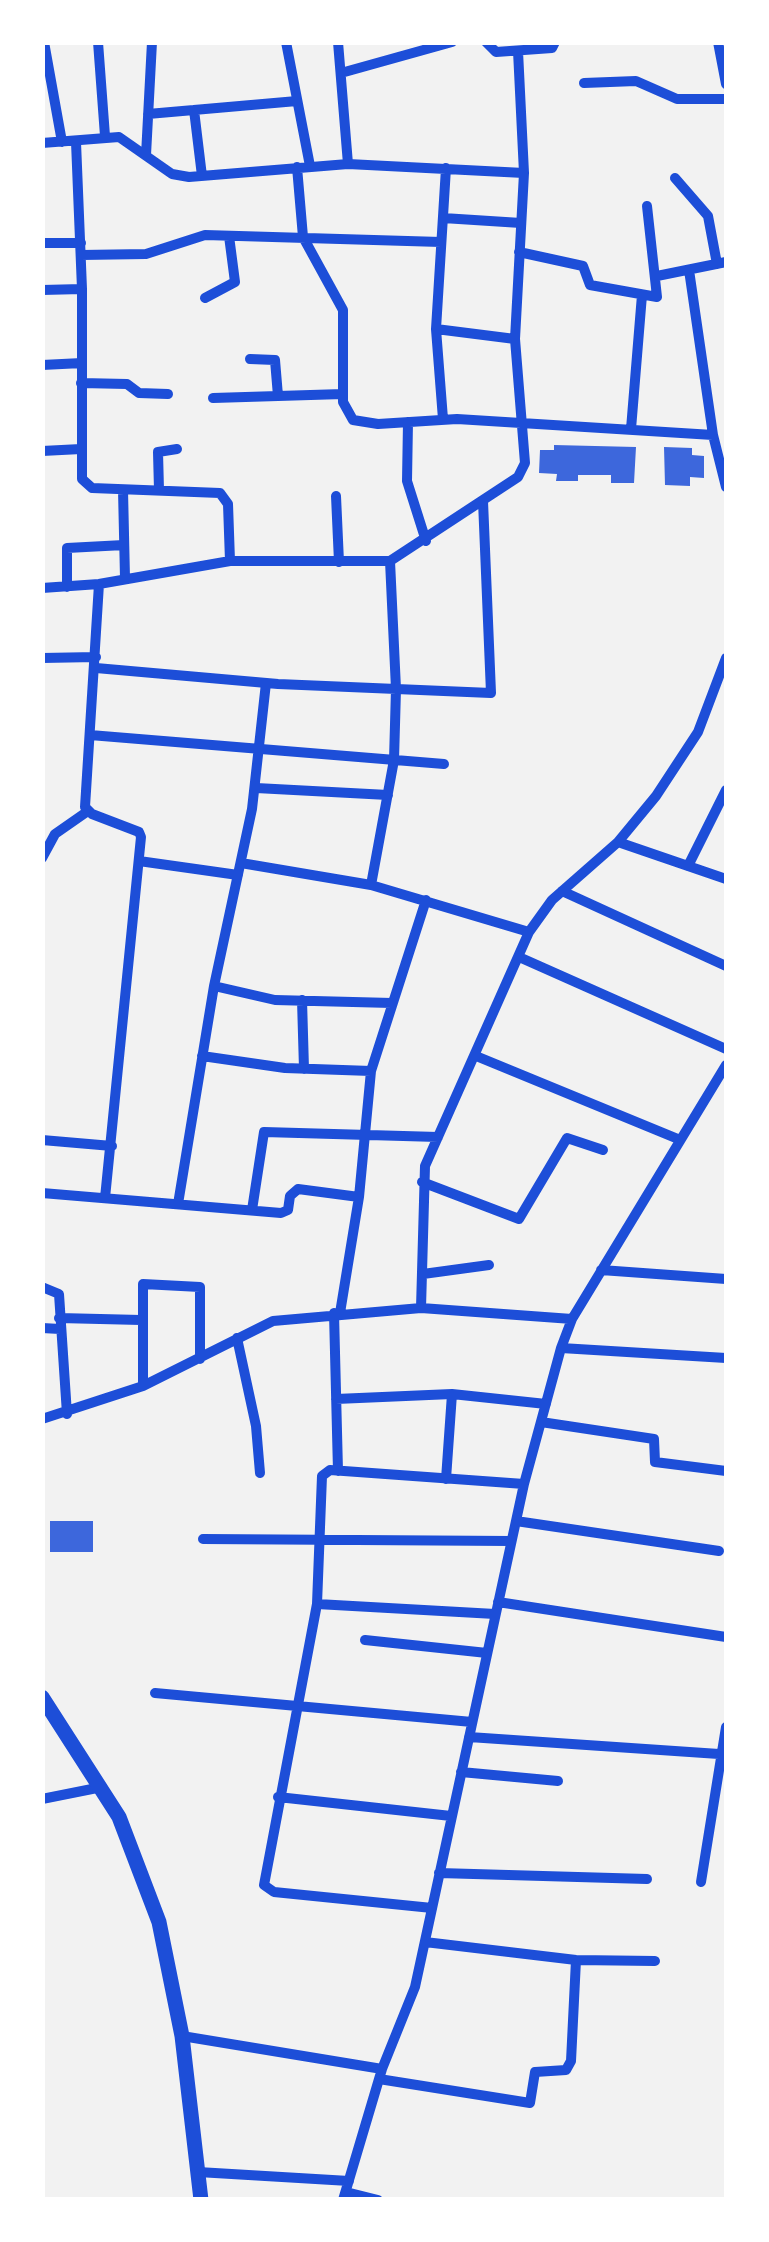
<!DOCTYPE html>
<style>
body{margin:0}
#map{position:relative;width:769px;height:2242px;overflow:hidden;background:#f2f2f2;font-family:"Playfair Display",serif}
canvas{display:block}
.frame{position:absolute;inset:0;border:45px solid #fff;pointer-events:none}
</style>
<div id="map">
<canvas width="769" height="2242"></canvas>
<div class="frame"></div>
</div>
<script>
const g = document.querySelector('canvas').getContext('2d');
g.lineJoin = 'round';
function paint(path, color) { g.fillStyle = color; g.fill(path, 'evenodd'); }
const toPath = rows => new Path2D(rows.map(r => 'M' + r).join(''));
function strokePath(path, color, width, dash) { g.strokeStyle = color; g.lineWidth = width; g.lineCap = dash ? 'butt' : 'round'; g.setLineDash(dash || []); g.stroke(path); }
const building = toPath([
 [554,445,636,447,634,483,611,483,611,475,578,475,578,481,556,481,557,474,539,473,540,450,554,450],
 [664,447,692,448,692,455,704,456,704,478,690,477,690,486,665,485],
 [50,1521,93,1521,93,1552,50,1552]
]);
const minor = toPath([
 [44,42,62,142],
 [98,42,105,136],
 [286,42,310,166],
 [338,42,348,164],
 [486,42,496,52,552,48,555,42],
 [718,42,726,84],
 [341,73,452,42],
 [584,83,636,81,677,99,726,99],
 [194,110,202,176],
 [148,114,297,101],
 [76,142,82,289,82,479,92,488,220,493,228,504,230,561],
 [42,143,119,137,172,174,189,177,348,164,524,173],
 [146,155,152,42],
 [297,167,303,237,343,310,343,402,353,420,378,424,457,419,713,435],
 [675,178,708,216,717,264],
 [443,218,521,223],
 [42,243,81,243],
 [519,252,583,266,590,285,657,297,647,206],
 [81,255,146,254,205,235,441,242],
 [689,270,713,435,726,487],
 [657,276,726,262],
 [42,290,82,289],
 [205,298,235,282,229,236],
 [436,329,515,339],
 [250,359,275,360,278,396],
 [42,365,82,363],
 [81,383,127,384,139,393,168,394],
 [213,398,343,394],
 [443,419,436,329,446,168],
 [408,422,407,481,426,541],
 [631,429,642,295],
 [42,451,81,449],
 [123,490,125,578],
 [159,490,158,452,177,449],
 [336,496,339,562],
 [99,584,85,807,92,814,139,832,141,837,105,1198],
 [67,587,67,548,124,545],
 [42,588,99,584,230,561,390,561,518,477,525,463,515,339,524,173,518,51],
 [42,658,96,657],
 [96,668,278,684,491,693,483,501],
 [90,735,444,764],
 [256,788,388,795],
 [618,842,726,879],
 [42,858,55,834,88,811],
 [139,861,238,875],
 [241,863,371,885,529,932],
 [688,866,726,790],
 [371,885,394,760,396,689,390,561],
 [562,891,726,966],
 [519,957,726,1049],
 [214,986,275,1000,392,1003],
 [302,1000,304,1069],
 [202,1056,285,1068,371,1071],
 [476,1056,678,1139],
 [42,1140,112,1146],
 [422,1182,519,1219,567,1138,603,1150],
 [42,1193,281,1213,288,1210,290,1196,298,1189,359,1197],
 [178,1204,214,986,252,809,266,683],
 [252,1210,264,1132,438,1137],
 [601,1270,726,1279],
 [423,1274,489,1265],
 [42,1287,59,1294,67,1414],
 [421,1308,425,1166,529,932,552,900,618,842,656,796,698,732,726,658],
 [334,1313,338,1471],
 [340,1313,359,1197,371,1071,426,900],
 [59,1318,141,1320],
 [42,1328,60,1329],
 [237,1338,256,1426,260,1473],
 [561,1348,726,1358],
 [143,1386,143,1284,200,1287,200,1359],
 [336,1399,452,1394,546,1404],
 [42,1419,143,1386,273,1321,421,1308,572,1319],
 [541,1422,654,1439,655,1462,726,1471],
 [446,1479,452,1394],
 [516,1521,719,1551],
 [203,1539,511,1541],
 [498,1602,726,1637],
 [317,1604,495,1614],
 [365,1640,487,1653],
 [155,1693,472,1722],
 [469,1737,719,1754],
 [461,1772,558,1781],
 [278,1797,451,1816],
 [42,1799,102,1787],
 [439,1873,647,1879],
 [701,1882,726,1727],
 [432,1908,274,1892,264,1885,317,1604,322,1476,330,1470,524,1484],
 [425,1942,576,1960,655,1961],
 [182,2036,382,2069],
 [379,2079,530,2103,535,2072,566,2070,571,2061,576,1960],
 [198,2172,349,2181],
 [346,2192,378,2200],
 [343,2200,382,2069,415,1987,524,1484,561,1348,572,1319,726,1065]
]);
const secondary = toPath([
 [42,1697,119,1817,159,1922,182,2036,201,2200]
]);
paint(building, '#3d67dc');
strokePath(minor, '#1d4ed8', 10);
strokePath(secondary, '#1d4ed8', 15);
</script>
